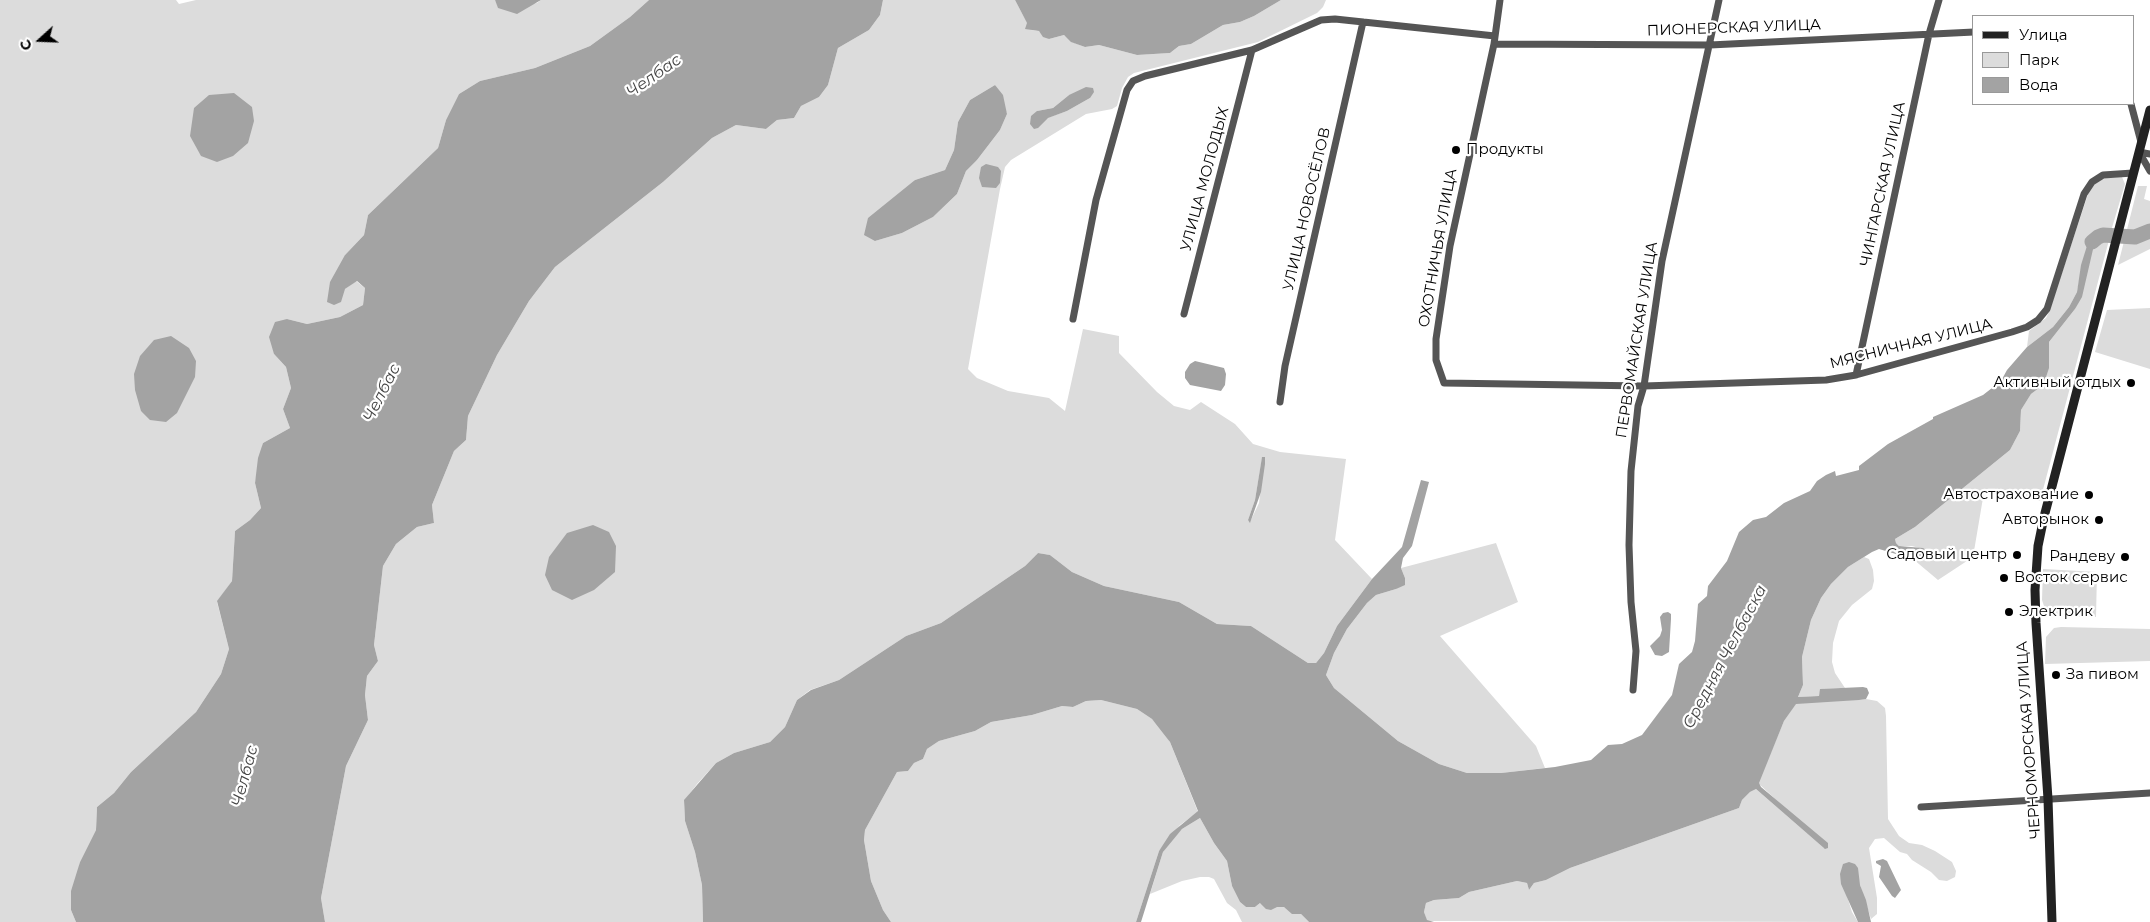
<!DOCTYPE html>
<meta charset="utf-8">
<style>
body{margin:0}
#map{position:relative;width:2150px;height:922px;overflow:hidden;background:#fff;font-family:Montserrat,sans-serif}
canvas{display:block}
.legend{position:absolute;left:1972px;top:15px;width:162px;height:90px;box-sizing:border-box;background:#fff;border:1px solid #999;margin:0;padding:6px 9px;list-style:none;font-size:15px;color:#000}
.legend li{display:flex;align-items:center;gap:10px;height:25px}
.legend b{width:25px;border:1px solid #999}
.north{position:absolute;left:15px;top:15px;width:50px;height:50px;-webkit-text-stroke:4px #fff;paint-order:stroke;rotate:250deg;font-size:14px;font-weight:700;line-height:20px;text-align:center;color:#000}
.north::after{content:'';display:block;margin:auto;width:18px;height:22px;background:#000;clip-path:polygon(50% 0,100% 100%,50% 72%,0 100%)}
</style>
<div id="map">
<canvas width="2150" height="922"></canvas>
<ul class="legend">
<li><b style="height:6px;background:#222"></b>Улица</li>
<li><b style="height:14px;background:#dcdcdc"></b>Парк</li>
<li><b style="height:14px;background:#a3a3a3"></b>Вода</li>
</ul>
<div class="north">С</div>
</div>
<script>
const g = document.querySelector('canvas').getContext('2d');
g.lineJoin = 'round';
function paint(path, color) { g.fillStyle = color; g.fill(path, 'evenodd'); }
const toPath = rows => new Path2D(rows.map(r => 'M' + r).join(''));
function strokePath(path, color, width, dash) { g.strokeStyle = color; g.lineWidth = width; g.lineCap = dash ? 'butt' : 'round'; g.setLineDash(dash || []); g.stroke(path); }
function label(font, color, halo, rows, align = 'center') {
  g.font = font + ' Montserrat,sans-serif'; g.lineWidth = 4.5; g.setLineDash([]); g.textBaseline = 'middle'; g.strokeStyle = halo; g.fillStyle = color; for (const [text, x, y, turn = 0] of rows) {
    g.save(); g.translate(x, y); g.rotate((+turn || 0) * Math.PI / 180); g.textAlign = isNaN(turn) ? turn : align; if (halo) g.strokeText(text, 0, 0); g.fillText(text, 0, 0); g.restore();
  }
}
const green = toPath([
 [0,0,176,0,179,4,196,0,495,0,499,8,537,3,541,0,649,0,630,17,590,46,535,68,480,81,459,94,446,120,438,148,368,215,364,235,345,255,345,289,356,281,365,288,363,305,340,317,307,324,287,319,274,354,286,367,291,388,283,409,290,428,263,443,255,483,261,508,250,520,235,531,232,581,217,602,229,649,221,674,196,712,131,772,114,793,97,807,96,830,80,862,71,910,76,922,0,922],
 [883,0,1015,0,1031,30,1039,31,1049,39,1064,35,1072,42,1085,47,1099,45,1137,55,1170,53,1179,46,1191,44,1223,25,1240,22,1254,16,1281,0,1326,0,1323,7,1317,13,1258,42,1134,73,1128,77,1122,88,1117,106,1112,109,1086,114,1011,160,1005,167,1000,189,968,369,977,378,1008,391,1049,398,1065,411,1083,329,1119,336,1119,353,1157,392,1174,406,1190,410,1201,402,1235,424,1253,444,1280,452,1346,459,1335,540,1372,579,1337,626,1324,653,1316,663,1308,663,1251,626,1217,624,1179,602,1104,586,1072,572,1050,555,1038,553,1025,566,941,623,906,636,839,680,810,690,797,700,785,727,770,742,734,753,716,763,697,784,684,801,685,821,695,852,702,885,703,922,325,922,321,898,346,766,368,720,365,695,367,676,378,661,374,645,383,566,396,544,417,527,434,523,432,505,454,451,466,440,468,416,497,355,529,301,555,267,663,182,712,138,736,125,766,129,777,120,794,118,801,106,819,97,828,85,838,48,869,30,880,15],
 [995,85,1007,114,1000,130,977,160,966,171,957,194,933,217,902,233,875,241,915,180,945,170,954,150,958,122,970,100],
 [1069,95,1090,98,1067,111,1047,118,1037,111,1053,108],
 [1265,457,1259,503,1250,522,1248,520,1255,500,1262,458],
 [2122,177,2125,184,2111,231,2099,230,2079,281,2077,292,2069,307,2053,327,2027,347,2029,331,2046,318,2049,312,2089,191,2094,185,2104,178],
 [2138,186,2147,186,2144,199,2150,201,2150,249,2118,265],
 [2102,239,2109,240,2040,501,1984,492,1973,557,1938,580,1913,559,1920,558,1926,555,1926,550,1912,546,1899,546,1896,543,1895,539,1915,527,2010,450,2020,431,2021,410,2031,394,2039,388,2049,342,2075,309,2091,253,2094,245],
 [2150,308,2150,369,2095,352,2107,310],
 [1496,543,1518,602,1440,636,1536,746,1545,768,1501,773,1467,773,1439,764,1398,741,1334,688,1326,675,1334,653,1347,629,1367,603,1376,595,1396,589,1405,578,1401,568],
 [1864,557,1869,559,1873,570,1874,581,1872,589,1852,605,1839,621,1833,643,1832,662,1835,673,1845,688,1821,689,1819,696,1798,697,1803,685,1802,657,1811,620,1821,598,1831,584,1848,567],
 [2043,569,2097,572,2096,617,2064,617,2050,613,2045,609,2042,600],
 [2061,627,2150,629,2150,661,2045,664,2046,637,2054,628],
 [1866,699,1877,701,1885,708,1886,716,1888,819,1899,836,1909,843,1922,845,1935,851,1952,862,1956,871,1955,877,1947,881,1939,880,1931,872,1912,860,1907,854,1900,852,1884,838,1875,839,1869,848,1877,898,1877,914,1871,919,1860,885,1840,874,1852,912,1858,922,1427,921,1424,912,1426,903,1434,900,1459,898,1469,892,1517,881,1527,883,1529,890,1534,883,1546,880,1570,868,1739,808,1742,800,1750,792,1756,789,1824,848,1828,848,1758,783,1784,721,1796,703],
 [1101,700,1137,709,1152,719,1163,730,1170,742,1198,812,1180,825,1159,851,1136,922,891,922,883,910,871,881,864,840,865,830,897,772,908,771,914,763,923,759,927,749,939,741,975,731,991,722,1032,715,1062,706,1073,707,1086,701],
 [1200,818,1214,843,1227,861,1232,886,1240,902,1246,907,1255,907,1260,903,1284,907,1301,914,1309,922,1242,922,1236,910,1227,903,1214,879,1209,877,1200,877,1182,881,1150,894,1163,852,1167,845,1182,829]
]);
const water = toPath([
 [495,0,541,0,517,14,498,8],
 [649,0,883,0,880,15,869,30,838,48,828,85,819,97,801,106,794,118,777,120,766,129,736,125,712,138,663,182,555,267,529,301,497,355,468,416,466,440,454,451,432,505,434,523,417,527,396,544,383,566,374,645,378,661,367,676,365,695,368,720,346,766,321,898,325,922,76,922,71,910,71,891,80,862,96,830,97,807,114,793,131,772,196,712,221,674,229,649,217,601,232,581,235,531,250,520,261,508,255,483,258,458,263,443,290,428,283,409,291,388,286,367,274,354,269,337,275,322,287,319,307,324,340,317,363,305,365,288,357,281,345,289,341,302,334,305,327,302,330,282,345,255,364,235,368,215,438,148,446,120,459,94,480,81,535,68,590,46,630,17],
 [1015,0,1281,0,1254,16,1240,22,1223,25,1191,44,1179,46,1170,53,1137,55,1099,45,1085,47,1071,42,1064,35,1049,39,1043,37,1039,31,1025,29,1027,23],
 [995,85,1003,95,1007,114,1000,130,977,160,966,171,957,194,933,217,902,233,875,241,864,235,868,218,915,180,945,170,954,150,958,122,970,100],
 [1086,87,1093,88,1094,92,1090,98,1067,111,1048,118,1038,128,1034,129,1030,124,1031,116,1037,111,1053,108,1069,95],
 [234,93,252,107,254,121,248,143,233,156,217,162,201,156,190,136,194,108,209,95],
 [986,164,998,167,1001,171,1000,183,996,188,982,187,979,178,981,167],
 [2099,230,2111,231,2109,240,2102,240,2094,245,2082,297,2075,309,2049,342,2049,368,2045,380,2039,388,2031,394,2021,410,2020,431,2010,450,1915,527,1895,539,1896,543,1899,546,1923,548,1926,550,1926,555,1920,558,1913,559,1879,549,1872,552,1848,567,1831,584,1821,598,1811,620,1802,657,1803,685,1798,697,1819,696,1820,689,1863,687,1867,688,1869,693,1866,699,1859,700,1796,704,1784,721,1759,783,1761,787,1828,843,1828,848,1825,849,1756,789,1750,792,1742,800,1739,808,1570,868,1546,880,1534,883,1529,890,1527,883,1517,881,1469,892,1459,898,1434,900,1426,903,1424,912,1427,920,1434,922,1309,922,1301,914,1292,914,1284,907,1277,907,1271,910,1266,909,1260,903,1255,907,1246,907,1240,902,1232,886,1227,861,1214,843,1200,818,1182,829,1163,852,1141,922,1136,922,1159,851,1170,834,1198,811,1170,742,1152,719,1137,709,1101,700,1086,701,1073,707,1062,706,1032,715,991,722,975,731,939,741,927,749,923,759,914,763,908,771,897,772,865,830,864,840,871,881,883,910,891,922,703,922,702,885,695,852,685,821,684,800,716,763,734,753,770,742,785,727,797,700,811,690,839,680,906,636,941,623,1025,566,1038,553,1050,555,1072,572,1104,586,1179,602,1217,624,1251,626,1308,663,1316,663,1324,653,1337,626,1372,579,1402,547,1421,480,1429,482,1412,546,1403,558,1401,568,1405,578,1405,585,1396,589,1376,595,1367,603,1347,629,1334,653,1326,675,1334,688,1398,741,1439,764,1467,773,1501,773,1555,767,1591,760,1608,745,1622,744,1642,735,1672,695,1679,664,1692,652,1695,641,1698,604,1707,596,1708,586,1727,561,1739,532,1753,520,1766,517,1784,503,1810,491,1817,481,1826,475,1835,471,1836,476,1859,470,1859,466,1888,444,1933,419,1933,417,1983,395,2001,381,2007,370,2027,347,2053,327,2069,307,2077,292,2081,265,2086,249,2089,239],
 [171,336,189,348,196,361,195,377,177,413,166,422,150,420,141,411,135,390,134,374,140,356,154,340],
 [1195,361,1224,368,1226,374,1225,385,1221,391,1190,385,1185,378,1185,372,1190,364],
 [1262,457,1265,457,1265,464,1261,492,1250,523,1248,520,1255,500],
 [593,525,609,532,616,546,615,572,594,590,572,600,552,590,545,575,549,557,567,533],
 [1668,612,1671,614,1671,619,1669,652,1662,656,1655,655,1650,646,1660,636,1662,630,1660,617,1663,613],
 [1883,859,1887,861,1901,890,1895,898,1892,896,1879,877,1881,866,1876,863,1876,861],
 [1849,862,1855,864,1858,868,1860,885,1866,900,1871,922,1858,922,1841,884,1840,874,1843,864]
]);
const river = toPath([
 [2092,242,2098,237,2103,235,2135,237,2150,231]
]);
const street = toPath([
 [1500,0,1494,44,1450,246,1436,339,1436,360,1444,383,1644,386,1826,380,1856,375,2012,332,2027,327,2038,320,2047,309,2084,194,2092,182,2103,175,2133,173],
 [1494,44,1710,45,1974,32],
 [2131,104,2141,142],
 [2139,152,2150,171],
 [2139,152,2150,154],
 [1184,314,1252,50],
 [1073,319,1096,200,1127,90,1133,81,1145,76,1252,50,1321,20,1335,19,1495,36],
 [1856,375,1929,34,1939,0],
 [1280,402,1285,366,1363,22],
 [1633,690,1636,651,1631,602,1629,545,1631,471,1638,406,1644,386,1662,261,1719,0],
 [1921,807,2150,793]
]);
const secondary = toPath([
 [2052,922,2048,799,2036,623,2035,590,2038,546,2044,517,2150,110]
]);
const markers = [
 [1456,150,5,"#000"],
 [2131,383,5,"#000"],
 [2089,495,5,"#000"],
 [2099,520,5,"#000"],
 [2017,555,5,"#000"],
 [2125,557,5,"#000"],
 [2004,578,5,"#000"],
 [2009,612,5,"#000"],
 [2056,675,5,"#000"]
];
const streetNames = [
 ["ПИОНЕРСКАЯ УЛИЦА",1734,28,-2],
 ["УЛИЦА МОЛОДЫХ",1205,179,-75],
 ["ЧИНГАРСКАЯ УЛИЦА",1883,184,-78],
 ["УЛИЦА НОВОСЁЛОВ",1307,209,-77],
 ["ОХОТНИЧЬЯ УЛИЦА",1438,248,-80],
 ["ПЕРВОМАЙСКАЯ УЛИЦА",1637,340,-81],
 ["МЯСНИЧНАЯ УЛИЦА",1911,344,-14],
 ["ЧЕРНОМОРСКАЯ УЛИЦА",2029,740,-94]
];
const poiNames = [
 ["Продукты",1466,150,"left"],
 ["Активный отдых",2121,383],
 ["Автострахование",2079,495],
 ["Авторынок",2089,520],
 ["Садовый центр",2007,555],
 ["Рандеву",2115,557],
 ["Восток сервис",2014,578,"left"],
 ["Электрик",2019,612,"left"],
 ["За пивом",2066,675,"left"]
];
const waterNames = [
 ["Челбас",654,76,-35],
 ["Челбас",382,393,-63],
 ["Средняя Челбаска",1725,657,-62],
 ["Челбас",245,776,-75]
];
paint(green, '#dcdcdc');
paint(water, '#a3a3a3');
strokePath(river, '#a3a3a3', 15);
strokePath(street, '#555', 7);
strokePath(secondary, '#222', 9);
for (const [x, y, r, color] of markers) { const dot = new Path2D(); dot.arc(x, y, r, 0, 2 * Math.PI); g.fillStyle = color; g.fill(dot); strokePath(dot, '#fff', 2); }
label('15px', '#000', '#fff', streetNames);
label('15px', '#000', '#fff', poiNames, 'right');
label('italic 16px', '#444', '#fff', waterNames);
</script>
